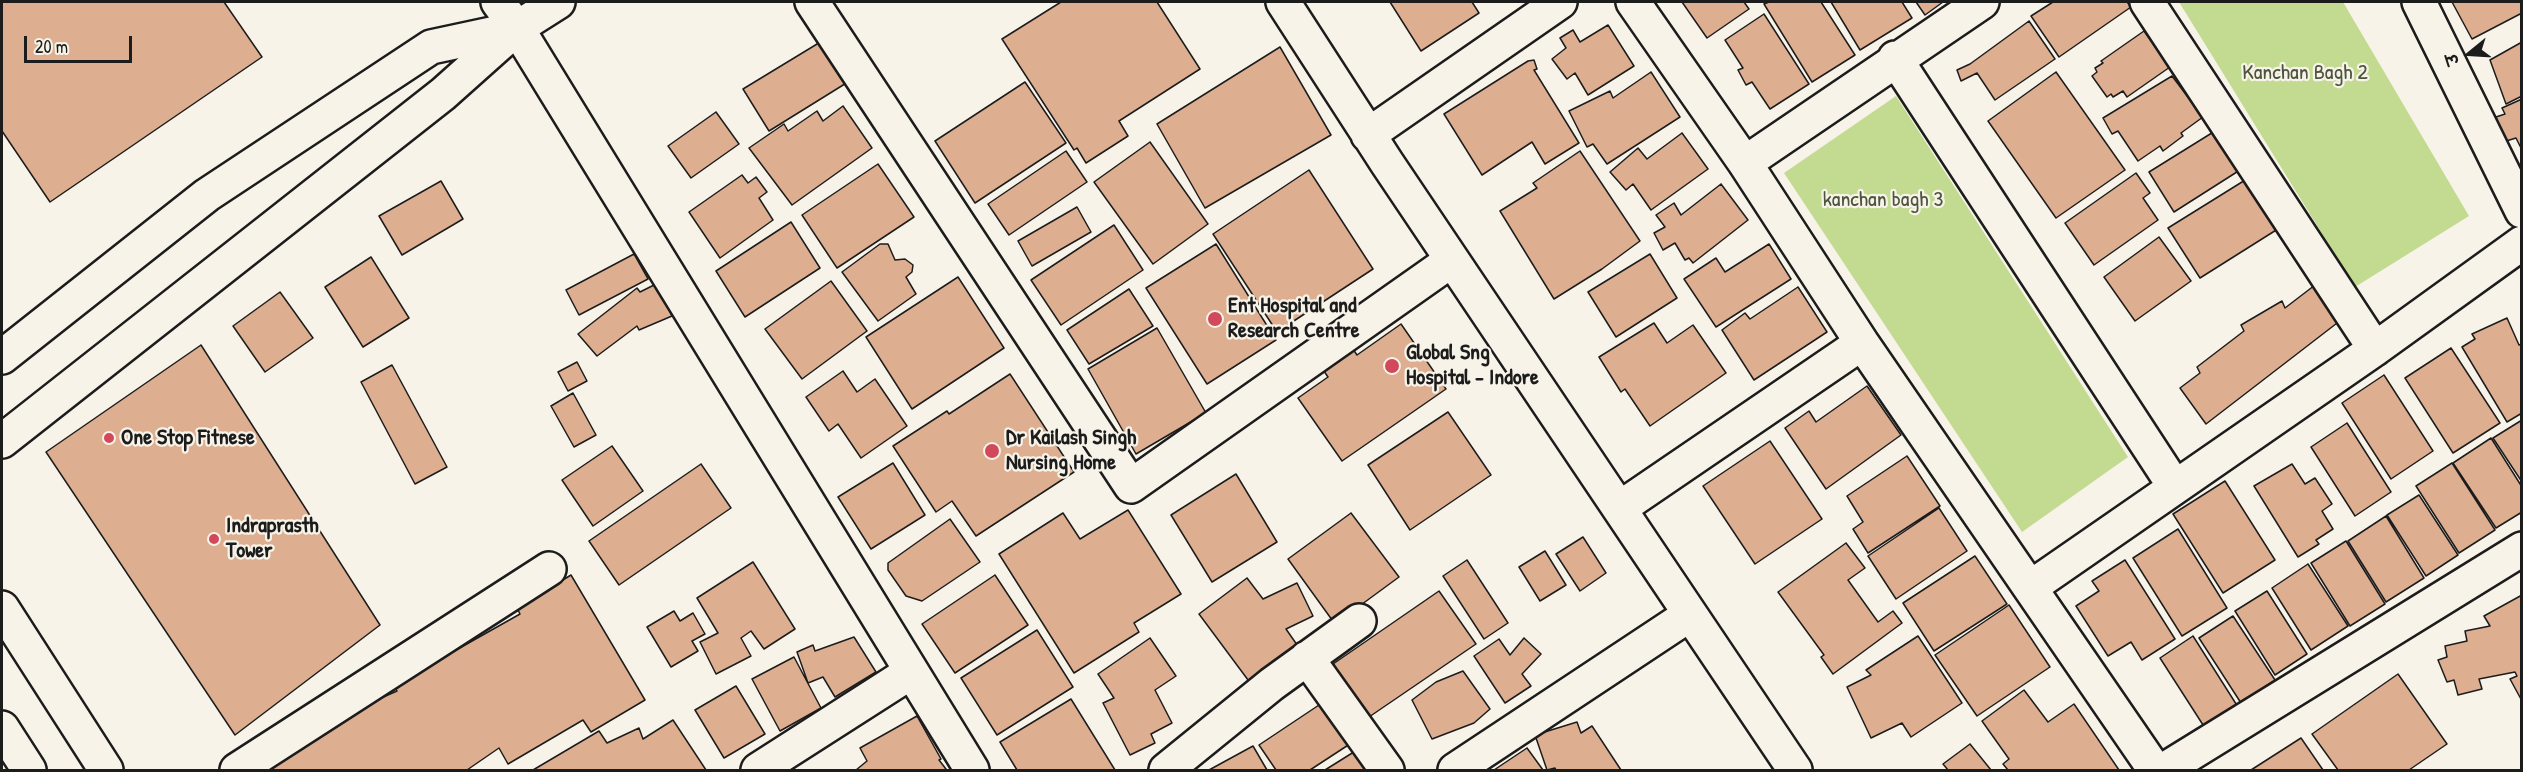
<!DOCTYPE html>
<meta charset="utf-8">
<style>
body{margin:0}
#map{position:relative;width:2523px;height:772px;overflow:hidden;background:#f7f3e8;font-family:"Patrick Hand","Playpen Sans Deva",sans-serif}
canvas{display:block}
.frame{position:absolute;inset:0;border:3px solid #1c1c1c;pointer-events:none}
.north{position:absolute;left:2439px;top:24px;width:60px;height:60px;-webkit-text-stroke:4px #f7f3e8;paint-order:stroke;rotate:252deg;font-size:16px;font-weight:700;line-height:24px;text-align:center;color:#1c1c1c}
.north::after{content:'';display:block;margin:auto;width:21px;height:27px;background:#1c1c1c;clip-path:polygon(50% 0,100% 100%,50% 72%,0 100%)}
.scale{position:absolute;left:24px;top:36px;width:108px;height:27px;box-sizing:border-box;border:3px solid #1c1c1c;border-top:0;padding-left:8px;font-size:18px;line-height:21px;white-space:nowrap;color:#1c1c1c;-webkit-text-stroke:4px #f7f3e8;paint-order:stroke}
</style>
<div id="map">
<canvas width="2523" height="772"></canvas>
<div class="frame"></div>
<div class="north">उ</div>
<div class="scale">20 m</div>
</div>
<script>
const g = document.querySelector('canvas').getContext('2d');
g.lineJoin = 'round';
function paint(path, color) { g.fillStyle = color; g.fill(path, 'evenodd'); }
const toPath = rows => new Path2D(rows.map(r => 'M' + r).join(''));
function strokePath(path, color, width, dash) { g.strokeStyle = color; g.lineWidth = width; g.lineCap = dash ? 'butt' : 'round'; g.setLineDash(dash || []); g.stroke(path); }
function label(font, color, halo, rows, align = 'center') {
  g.font = font + ' "Patrick Hand",sans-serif'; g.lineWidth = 4.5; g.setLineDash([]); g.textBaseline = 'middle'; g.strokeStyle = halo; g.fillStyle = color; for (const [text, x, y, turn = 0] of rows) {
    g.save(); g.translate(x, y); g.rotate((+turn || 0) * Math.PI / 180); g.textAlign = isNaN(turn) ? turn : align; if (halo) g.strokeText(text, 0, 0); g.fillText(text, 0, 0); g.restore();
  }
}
const green = toPath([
 [2179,2,2343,2,2469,216,2355,287],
 [1896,96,2128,457,2022,532,1784,173]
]);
const building = toPath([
 [2,2,224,2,262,57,50,202,2,131,2,2],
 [1061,2,1157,2,1200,69,1119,121,1128,136,1086,163,1077,148,1074,150,1002,39,1061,2],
 [1390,2,1472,2,1479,13,1421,51,1390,2],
 [1682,2,1744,2,1749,9,1707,38,1682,2],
 [1769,2,1821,2,1855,55,1812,82,1764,4,1769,2],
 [1831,2,1902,2,1912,18,1860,50,1831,2],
 [1916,2,1943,2,1925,15,1916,2],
 [2053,2,2127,2,2131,7,2059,57,2031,16,2053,2],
 [2452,2,2522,2,2522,13,2472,39,2452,2],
 [1764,14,1809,84,1770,109,1752,82,1746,85,1738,70,1743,68,1725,40,1764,14],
 [2029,21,2055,59,1995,100,1977,73,1961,81,1957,70,1970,64,2029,21],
 [1608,25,1634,66,1588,95,1575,73,1567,79,1552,59,1566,48,1560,38,1573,30,1580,42,1608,25],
 [2144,31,2170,67,2127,97,2123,91,2113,97,2111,94,2107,97,2092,76,2097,72,2095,68,2103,63,2101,61,2144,31],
 [822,41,848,82,769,131,743,89,822,41],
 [2522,42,2522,96,2506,104,2490,60,2522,42],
 [1280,47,1331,135,1205,208,1157,124,1280,47],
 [1534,60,1537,69,1534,70,1579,143,1545,164,1532,142,1482,175,1444,114,1528,61,1534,60],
 [1651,72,1680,117,1607,164,1593,144,1587,147,1569,111,1610,91,1613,98,1651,72],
 [2056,72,2125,170,2056,218,1988,121,2056,72],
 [2172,76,2203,117,2181,133,2183,136,2163,151,2160,146,2138,161,2118,131,2112,134,2103,118,2172,76],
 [1025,82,1066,143,975,203,935,141,1025,82],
 [2522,99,2522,150,2516,138,2503,142,2496,117,2505,114,2502,108,2522,99],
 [843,106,872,148,792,205,749,148,784,124,788,131,817,111,823,121,843,106],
 [716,112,739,144,691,178,668,146,716,112],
 [2215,131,2240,170,2174,212,2149,172,2215,131],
 [1682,133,1708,169,1651,210,1633,184,1626,190,1610,172,1638,148,1647,159,1682,133],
 [1150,142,1208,224,1153,264,1094,182,1150,142],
 [1066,151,1087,182,1009,235,988,204,1066,151],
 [1580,151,1640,241,1602,269,1554,299,1500,211,1537,188,1533,183,1580,151],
 [878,164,914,217,837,268,802,215,878,164],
 [1309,170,1373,269,1277,332,1213,234,1309,170],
 [2136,173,2150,193,2143,198,2158,220,2094,265,2065,223,2136,173],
 [742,175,748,183,756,177,767,192,759,198,773,220,720,258,689,212,742,175],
 [2250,177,2281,227,2200,278,2168,228,2250,177],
 [441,181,463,219,402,255,379,216,441,181],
 [1721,184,1748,220,1693,263,1689,258,1685,260,1675,243,1663,250,1654,233,1665,227,1656,215,1674,203,1681,215,1721,184],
 [1077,207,1091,232,1032,266,1018,241,1077,207],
 [791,222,820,268,745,317,716,271,791,222],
 [1114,225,1143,270,1061,325,1031,280,1114,225],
 [2159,237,2191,281,2135,321,2104,277,2159,237],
 [880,244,888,244,895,260,905,259,913,265,912,272,906,277,916,294,878,321,842,272,880,244],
 [1216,244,1276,340,1207,384,1146,288,1216,244],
 [1769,244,1791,279,1716,327,1684,279,1716,258,1725,272,1769,244],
 [634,254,648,279,579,315,566,290,634,254],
 [1650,254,1677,298,1616,337,1588,292,1650,254],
 [371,257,409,318,363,347,325,287,371,257],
 [958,277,1004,348,912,409,866,337,958,277],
 [831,281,867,331,802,379,765,329,831,281],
 [658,283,672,316,639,330,637,326,597,356,578,334,637,288,640,292,658,283],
 [2315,285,2341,320,2206,424,2180,388,2200,373,2197,367,2244,331,2241,325,2282,301,2285,308,2315,285],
 [1798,287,1827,332,1754,380,1722,330,1745,313,1750,319,1798,287],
 [1129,289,1153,326,1089,364,1067,330,1129,289],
 [280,292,313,338,265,372,233,326,280,292],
 [2507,318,2519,345,2522,344,2522,413,2507,422,2462,347,2475,339,2472,334,2507,318],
 [1654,323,1667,343,1693,325,1726,373,1650,426,1625,389,1621,392,1599,357,1654,323],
 [1401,324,1446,389,1342,461,1298,398,1328,377,1319,364,1349,343,1357,355,1401,324],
 [1157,328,1206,413,1136,454,1088,369,1157,328],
 [201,345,380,625,235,735,46,452,201,345],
 [2451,348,2500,423,2453,453,2405,378,2451,348],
 [577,362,587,381,568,391,558,372,577,362],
 [392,365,447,467,415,484,361,382,392,365],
 [843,371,857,392,875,379,907,426,861,458,838,424,829,431,806,397,843,371],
 [1010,374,1074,472,976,536,952,501,936,512,893,446,947,411,949,414,1010,374],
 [2384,375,2433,451,2391,479,2342,403,2384,375],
 [1867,386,1901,435,1826,489,1785,428,1809,411,1816,422,1867,386],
 [573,393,596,435,574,447,551,406,573,393],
 [1448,412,1491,475,1410,530,1368,465,1448,412],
 [2522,420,2522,482,2493,438,2522,420],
 [2347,423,2391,492,2355,516,2311,447,2347,423],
 [2491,438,2522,487,2522,512,2496,528,2453,463,2491,438],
 [1770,441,1822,519,1755,564,1703,486,1770,441],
 [612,446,643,491,593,526,562,480,612,446],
 [1907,456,1940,506,1868,553,1853,529,1863,522,1847,496,1907,456],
 [893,463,925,515,871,549,838,497,893,463],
 [2452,463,2495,530,2459,553,2416,486,2452,463],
 [701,464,731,508,619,585,589,541,701,464],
 [2292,464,2305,484,2315,478,2332,504,2322,511,2333,529,2316,540,2319,544,2298,557,2254,486,2292,464],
 [1236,474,1277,542,1212,582,1171,515,1236,474],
 [2225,481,2275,560,2223,593,2173,514,2225,481],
 [2419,495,2458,555,2426,576,2387,515,2419,495],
 [1939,508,1967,551,1896,599,1868,556,1939,508],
 [1128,510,1181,594,1134,623,1139,632,1074,673,999,554,1063,513,1080,539,1128,510],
 [1351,513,1399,577,1335,624,1288,559,1351,513],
 [2386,516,2424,578,2386,602,2348,541,2386,516],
 [950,519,980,562,922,601,906,596,888,570,888,563,950,519],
 [2178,529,2227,608,2182,636,2133,558,2178,529],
 [1583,537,1606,573,1580,591,1556,554,1583,537],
 [2346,541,2385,604,2350,626,2311,563,2346,541],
 [1846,543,1865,568,1848,580,1878,622,1893,611,1902,623,1833,674,1821,657,1824,655,1778,592,1846,543],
 [1545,551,1566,585,1540,601,1519,567,1545,551],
 [1975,556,2007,604,1934,651,1903,603,1975,556],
 [1467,560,1508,623,1484,639,1443,576,1467,560],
 [2125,560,2175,639,2142,660,2131,642,2108,656,2076,606,2099,591,2092,581,2125,560],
 [753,562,795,629,764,649,751,631,741,638,751,656,716,674,700,642,718,633,697,598,753,562],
 [2308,564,2348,626,2311,650,2272,588,2308,564],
 [571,575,645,700,591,732,583,720,508,764,499,748,467,770,268,770,356,709,397,691,394,685,520,614,517,608,571,575],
 [995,575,1028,625,955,673,922,624,995,575],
 [1247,578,1263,599,1297,583,1313,616,1286,629,1302,652,1254,688,1199,614,1247,578],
 [1439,591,1476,644,1369,717,1333,664,1439,591],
 [2267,591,2307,654,2275,675,2235,611,2267,591],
 [2522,595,2522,701,2510,679,2517,676,2515,672,2479,679,2482,689,2458,695,2454,680,2447,682,2438,660,2447,657,2445,646,2467,641,2465,631,2490,626,2484,616,2522,595],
 [2009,605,2050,667,1977,716,1935,655,2009,605],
 [674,611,680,621,693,613,705,634,692,641,698,651,671,667,647,627,674,611],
 [2233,616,2275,680,2241,703,2199,638,2233,616],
 [1037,630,1073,687,997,735,961,678,1037,630],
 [1918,636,1962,703,1911,737,1902,723,1871,738,1847,687,1871,675,1866,670,1918,636],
 [2193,636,2238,707,2205,728,2160,658,2193,636],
 [854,637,876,672,835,697,823,677,808,683,797,652,813,645,815,651,854,637],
 [1150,638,1176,676,1155,690,1172,723,1151,734,1155,743,1130,755,1103,703,1114,698,1098,674,1150,638],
 [1524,638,1541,654,1522,674,1531,686,1505,703,1474,656,1499,639,1510,655,1524,638],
 [794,657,821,708,780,731,752,679,794,657],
 [1463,671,1490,709,1474,723,1432,739,1412,700,1436,682,1463,671],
 [2398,674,2447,744,2409,770,2338,770,2312,734,2398,674],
 [736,686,765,734,724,758,695,710,736,686],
 [2024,690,2048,722,2074,704,2119,770,2008,770,2003,764,2009,759,1982,721,2024,690],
 [1331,697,1359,738,1310,770,1276,770,1259,745,1331,697],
 [1071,699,1115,770,1017,770,1000,742,1071,699],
 [917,716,941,759,939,760,946,769,944,770,856,770,867,761,860,748,917,716],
 [673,720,706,770,533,770,599,731,607,743,639,728,643,739,673,720],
 [1577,722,1581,733,1592,726,1621,770,1556,770,1555,768,1547,770,1535,735,1577,722],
 [2301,738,2323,770,2251,770,2301,738],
 [1970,744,1991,770,1948,770,1943,764,1970,744],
 [1365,745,1380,770,1325,770,1365,745],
 [1253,746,1267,770,1209,770,1253,746],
 [1527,748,1543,770,1494,770,1527,748]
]);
const minor = toPath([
 [498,2,517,28,972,770],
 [812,2,1131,486,1452,260],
 [1283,2,1387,163,1795,770],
 [1633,2,1745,163,1862,343,2155,770],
 [2147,2,2375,349],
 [2419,2,2522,211],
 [1895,58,2175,487],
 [1368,135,1560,2],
 [1745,163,1982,2],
 [1620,508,1862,343],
 [2031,587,2375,349,2522,243],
 [1307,658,1387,770],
 [237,770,549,569],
 [758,770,911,672],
 [1166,770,1272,684,1359,621],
 [1455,770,1689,615],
 [2164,770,2522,549]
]);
const tertiary = toPath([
 [2,357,207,195,431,47,515,29],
 [2,441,443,94,517,28,558,2]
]);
const secondary = toPath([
 [2,608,106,770],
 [2,728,29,770]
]);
const markers = [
 [1215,319,8,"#d1495b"],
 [1392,366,8,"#d1495b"],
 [109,438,6,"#d1495b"],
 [992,451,8,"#d1495b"],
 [214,539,6,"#d1495b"]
];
const parkNames = [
 ["Kanchan Bagh 2",2305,73],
 ["kanchan bagh 3",1883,200]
];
const poiNames = [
 ["Ent Hospital and",1228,306],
 ["Research Centre",1228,331],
 ["Global Sng",1406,353],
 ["Hospital - Indore",1406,378],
 ["One Stop Fitnese",121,438],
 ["Dr Kailash Singh",1006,438],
 ["Nursing Home",1006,463],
 ["Indraprasth",226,526],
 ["Tower",226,551]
];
paint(green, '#c2db91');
paint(building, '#deae90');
strokePath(building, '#1c1c1c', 1.5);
strokePath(minor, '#1c1c1c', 38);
strokePath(tertiary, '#1c1c1c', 38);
strokePath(secondary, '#1c1c1c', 38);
strokePath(minor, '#f7f3e8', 33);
strokePath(tertiary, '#f7f3e8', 33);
strokePath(secondary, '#f7f3e8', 33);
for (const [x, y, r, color] of markers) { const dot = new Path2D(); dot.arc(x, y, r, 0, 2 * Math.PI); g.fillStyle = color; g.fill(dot); strokePath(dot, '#f7f3e8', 2); }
label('22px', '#4e553f', '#f7f3e8', parkNames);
label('bold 22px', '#1c1c1c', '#f7f3e8', poiNames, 'left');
</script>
